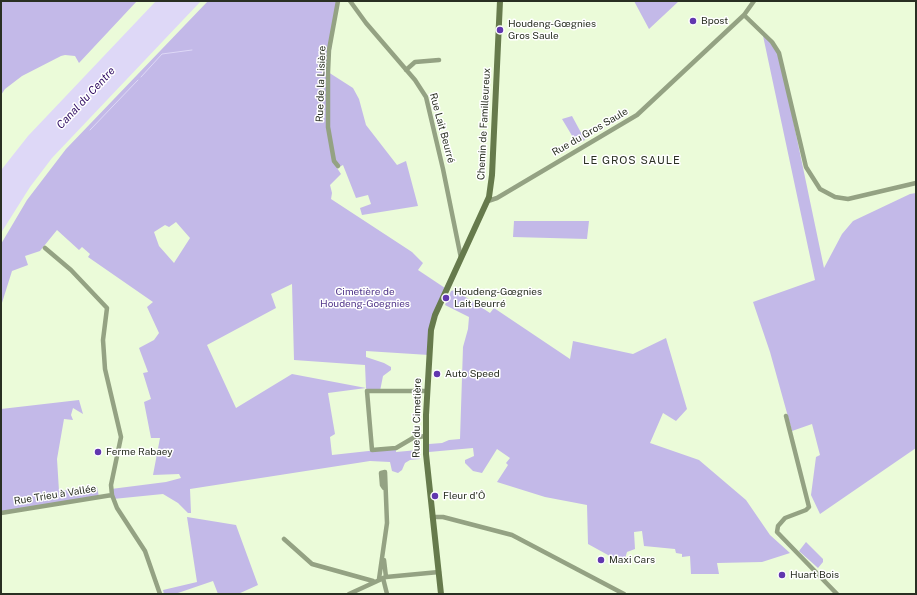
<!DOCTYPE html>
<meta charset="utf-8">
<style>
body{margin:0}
#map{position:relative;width:917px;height:595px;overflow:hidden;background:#ebfbd9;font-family:"Public Sans",sans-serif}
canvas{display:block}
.frame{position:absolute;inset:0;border:2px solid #292f22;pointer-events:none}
</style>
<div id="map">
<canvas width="917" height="595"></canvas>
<div class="frame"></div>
</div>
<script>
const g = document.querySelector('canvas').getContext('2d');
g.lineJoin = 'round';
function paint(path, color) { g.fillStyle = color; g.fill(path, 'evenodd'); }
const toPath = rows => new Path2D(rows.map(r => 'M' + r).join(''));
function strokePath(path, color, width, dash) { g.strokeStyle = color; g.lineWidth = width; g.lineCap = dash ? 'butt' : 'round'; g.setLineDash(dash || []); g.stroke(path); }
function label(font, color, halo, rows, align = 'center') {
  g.font = font + ' "Public Sans",sans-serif'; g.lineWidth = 3; g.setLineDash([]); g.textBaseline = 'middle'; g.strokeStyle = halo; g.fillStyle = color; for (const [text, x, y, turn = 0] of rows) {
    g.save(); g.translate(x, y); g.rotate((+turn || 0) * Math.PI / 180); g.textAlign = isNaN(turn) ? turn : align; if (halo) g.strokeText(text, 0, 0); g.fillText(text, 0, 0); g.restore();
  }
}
const green = toPath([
 [1,1,137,1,79,63,75,56,65,55,61,56,22,76,5,89,1,95],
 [208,1,338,1,328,72,353,88,359,99,366,125,397,165,406,161,418,206,362,215,360,208,371,204,368,195,356,198,343,165,337,168,341,174,330,185,332,193,331,199,412,252,423,263,418,270,448,290,435,315,429,355,366,351,366,357,384,363,391,367,391,370,383,376,380,391,367,391,366,388,328,393,335,434,330,437,332,455,396,448,396,452,418,450,420,459,410,460,405,463,402,470,398,473,392,471,390,462,370,461,190,489,191,513,188,513,178,503,163,494,113,499,111,489,166,482,181,478,179,474,153,475,160,438,151,438,144,402,151,399,143,373,148,372,139,348,154,340,159,333,147,307,153,302,88,257,90,254,82,247,79,250,57,230,40,251,25,256,28,265,12,271,1,306,1,244,27,200,66,149],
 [176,222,190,238,174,263,159,246,154,232,165,225,169,227],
 [292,284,294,360,365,365,366,388,292,374,236,408,207,345,276,308,271,294],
 [634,1,679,1,649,29],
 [762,31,779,53,824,268,842,234,853,221,910,194,916,193,916,448,820,514,811,495,816,457,820,455,812,424,792,431,770,352,753,302,815,280],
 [572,116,585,140,577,144,562,119],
 [514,221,589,221,587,239,513,237],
 [455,290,490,313,494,308,570,359,573,341,633,354,666,338,687,409,676,421,663,413,650,443,699,460,746,500,770,535,790,553,762,562,717,563,719,574,691,574,690,556,682,557,682,554,676,553,675,549,644,546,642,531,634,532,635,549,627,552,624,562,617,560,588,544,587,505,545,497,497,482,508,465,506,463,510,458,497,449,482,473,473,471,465,463,465,460,474,456,473,448,429,452,429,444,442,443,449,440,460,439,463,347,468,329,469,317,445,305,451,291],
 [79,400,83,414,73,408,71,415,73,420,64,419,57,459,59,491,97,487,99,497,1,513,1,409],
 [187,517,236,525,258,585,238,594,218,594,213,581,175,594,164,594,163,590,197,582],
 [806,542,823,559,823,562,818,568,799,551]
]);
const water = toPath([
 [156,1,201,1,52,158,30,187,1,233,2,169,28,136]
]);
const stream = toPath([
 [141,77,162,54,192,50],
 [90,130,138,80]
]);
const street = toPath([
 [338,1,329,50,328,72,328,127,334,161,338,166],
 [350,1,366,23,415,80,426,97,443,169,461,258],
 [744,15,772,42,779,53,806,167,820,189,835,197,848,199,916,183],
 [406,70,415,62,439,60],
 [488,201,497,198,637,115,744,15,754,1],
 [45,248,71,270,107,308,103,340,105,369,121,437,111,485,112,495,117,508,145,551,160,594],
 [786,416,809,507,806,510,785,518,778,526,777,532,837,594],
 [425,436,413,438,396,448,372,450,367,391,427,391],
 [1,513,112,495],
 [432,517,443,517,512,535,624,594],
 [284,539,312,564,373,581],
 [384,560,386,577],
 [383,578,387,594],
 [379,579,387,523,385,472,381,473,382,485,384,488],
 [349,594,386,577,439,572]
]);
const secondary = toPath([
 [441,594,426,454,426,415,431,330,435,315,489,197,492,175,500,1]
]);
const markers = [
 [693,21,4,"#6137af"],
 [500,30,4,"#6137af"],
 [446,298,4,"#6137af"],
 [437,374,4,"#6137af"],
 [98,452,4,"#6137af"],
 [435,496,4,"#6137af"],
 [601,560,4,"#6137af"],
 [782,575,4,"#6137af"]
];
const poiNames = [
 ["Bpost",701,21],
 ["Houdeng-Gœgnies",508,24],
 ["Gros Saule",508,36],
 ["Houdeng-Gœgnies",454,292],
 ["Lait Beurré",454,304],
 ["Auto Speed",445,374],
 ["Ferme Rabaey",106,452],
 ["Fleur d'Ô",443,496],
 ["Maxi Cars",609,560],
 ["Huart Bois",790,575]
];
const streetNames = [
 ["Rue de la Lisière",321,84,-88],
 ["Chemin de Familleureux",484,124,-87],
 ["Rue Lait Beurré",442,128,75],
 ["Rue du Gros Saule",590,132,-30],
 ["Rue du Cimetière",417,418,-89],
 ["Rue Trieu à Vallée",55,495,-9]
];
const parkNames = [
 ["Cimetière de",365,292],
 ["Houdeng-Goegnies",365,304]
];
const waterNames = [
 ["Canal du Centre",86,98,-47]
];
const neighbourhoodNames = [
 ["LE GROS SAULE",632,161]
];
paint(green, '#c3b9e8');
paint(water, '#ded8f7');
strokePath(stream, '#ded8f7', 1);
strokePath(street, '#94a283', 4.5);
strokePath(secondary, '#667a4c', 6);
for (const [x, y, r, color] of markers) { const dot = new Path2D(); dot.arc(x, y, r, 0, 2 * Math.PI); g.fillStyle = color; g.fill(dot); strokePath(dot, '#fff', 1.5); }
label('10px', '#292f22', '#fff', poiNames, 'left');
label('10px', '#292f22', '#fff', streetNames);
label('10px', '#51368a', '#fff', parkNames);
label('italic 11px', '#310e63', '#fff', waterNames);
g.letterSpacing = '1px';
label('11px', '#292f22', '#fff', neighbourhoodNames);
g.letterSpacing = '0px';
</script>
